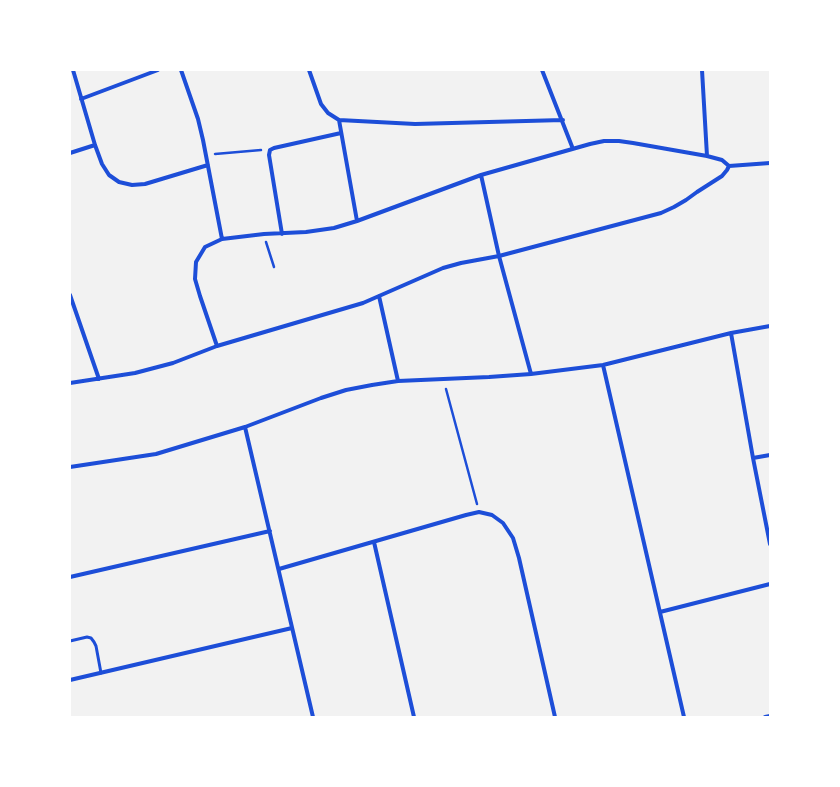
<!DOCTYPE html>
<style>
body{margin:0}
#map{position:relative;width:840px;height:787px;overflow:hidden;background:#f2f2f2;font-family:Lora,serif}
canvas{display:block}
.frame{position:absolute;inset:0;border:71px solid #fff;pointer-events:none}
</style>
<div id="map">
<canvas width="840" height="787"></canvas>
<div class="frame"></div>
</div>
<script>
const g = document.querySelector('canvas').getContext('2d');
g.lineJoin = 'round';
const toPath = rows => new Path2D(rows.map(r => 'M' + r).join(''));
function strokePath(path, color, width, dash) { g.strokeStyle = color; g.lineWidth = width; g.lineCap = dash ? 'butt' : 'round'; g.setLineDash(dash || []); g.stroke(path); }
const path = toPath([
 [215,154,261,150],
 [266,242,274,267],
 [446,389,477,504]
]);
const service = toPath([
 [70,641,87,637,91,638,94,642,96,646,101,673]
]);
const minor = toPath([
 [73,70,95,145,102,164,109,175,119,182,132,185,145,184,208,165],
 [181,70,198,119,203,140,222,239],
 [309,70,321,104,328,113,339,120,357,221],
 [542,70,573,149],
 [702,70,707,156],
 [81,99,158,70],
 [339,120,415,124,563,120],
 [70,153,95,145],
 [481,175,499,256,531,374],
 [282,234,269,155,270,150,274,148,341,133],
 [70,295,99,379],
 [379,296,398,381],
 [731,333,753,458,770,544],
 [217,346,200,296,195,279,196,262,205,247,222,239,264,234,306,232,334,228,357,221,481,175,590,144,604,141,619,141,633,143,707,156,722,160,729,166,770,163],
 [603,365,684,717],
 [70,383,135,373,173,363,217,346,363,303,443,268,461,263,499,256,661,213,674,207,686,200,697,192,722,176,727,170,729,166],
 [245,427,313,717],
 [753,458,770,455],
 [70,467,156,454,245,427,321,398,346,390,372,385,398,381,489,377,531,374,603,365,731,333,770,326],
 [374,542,414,717],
 [279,569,466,515,479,512,492,515,503,523,513,538,519,558,555,717],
 [70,577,270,531],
 [660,612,770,584],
 [70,680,292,628],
 [765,717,770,716]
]);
strokePath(path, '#1d4ed8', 2.5);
strokePath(service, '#1d4ed8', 3);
strokePath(minor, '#1d4ed8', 4);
</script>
